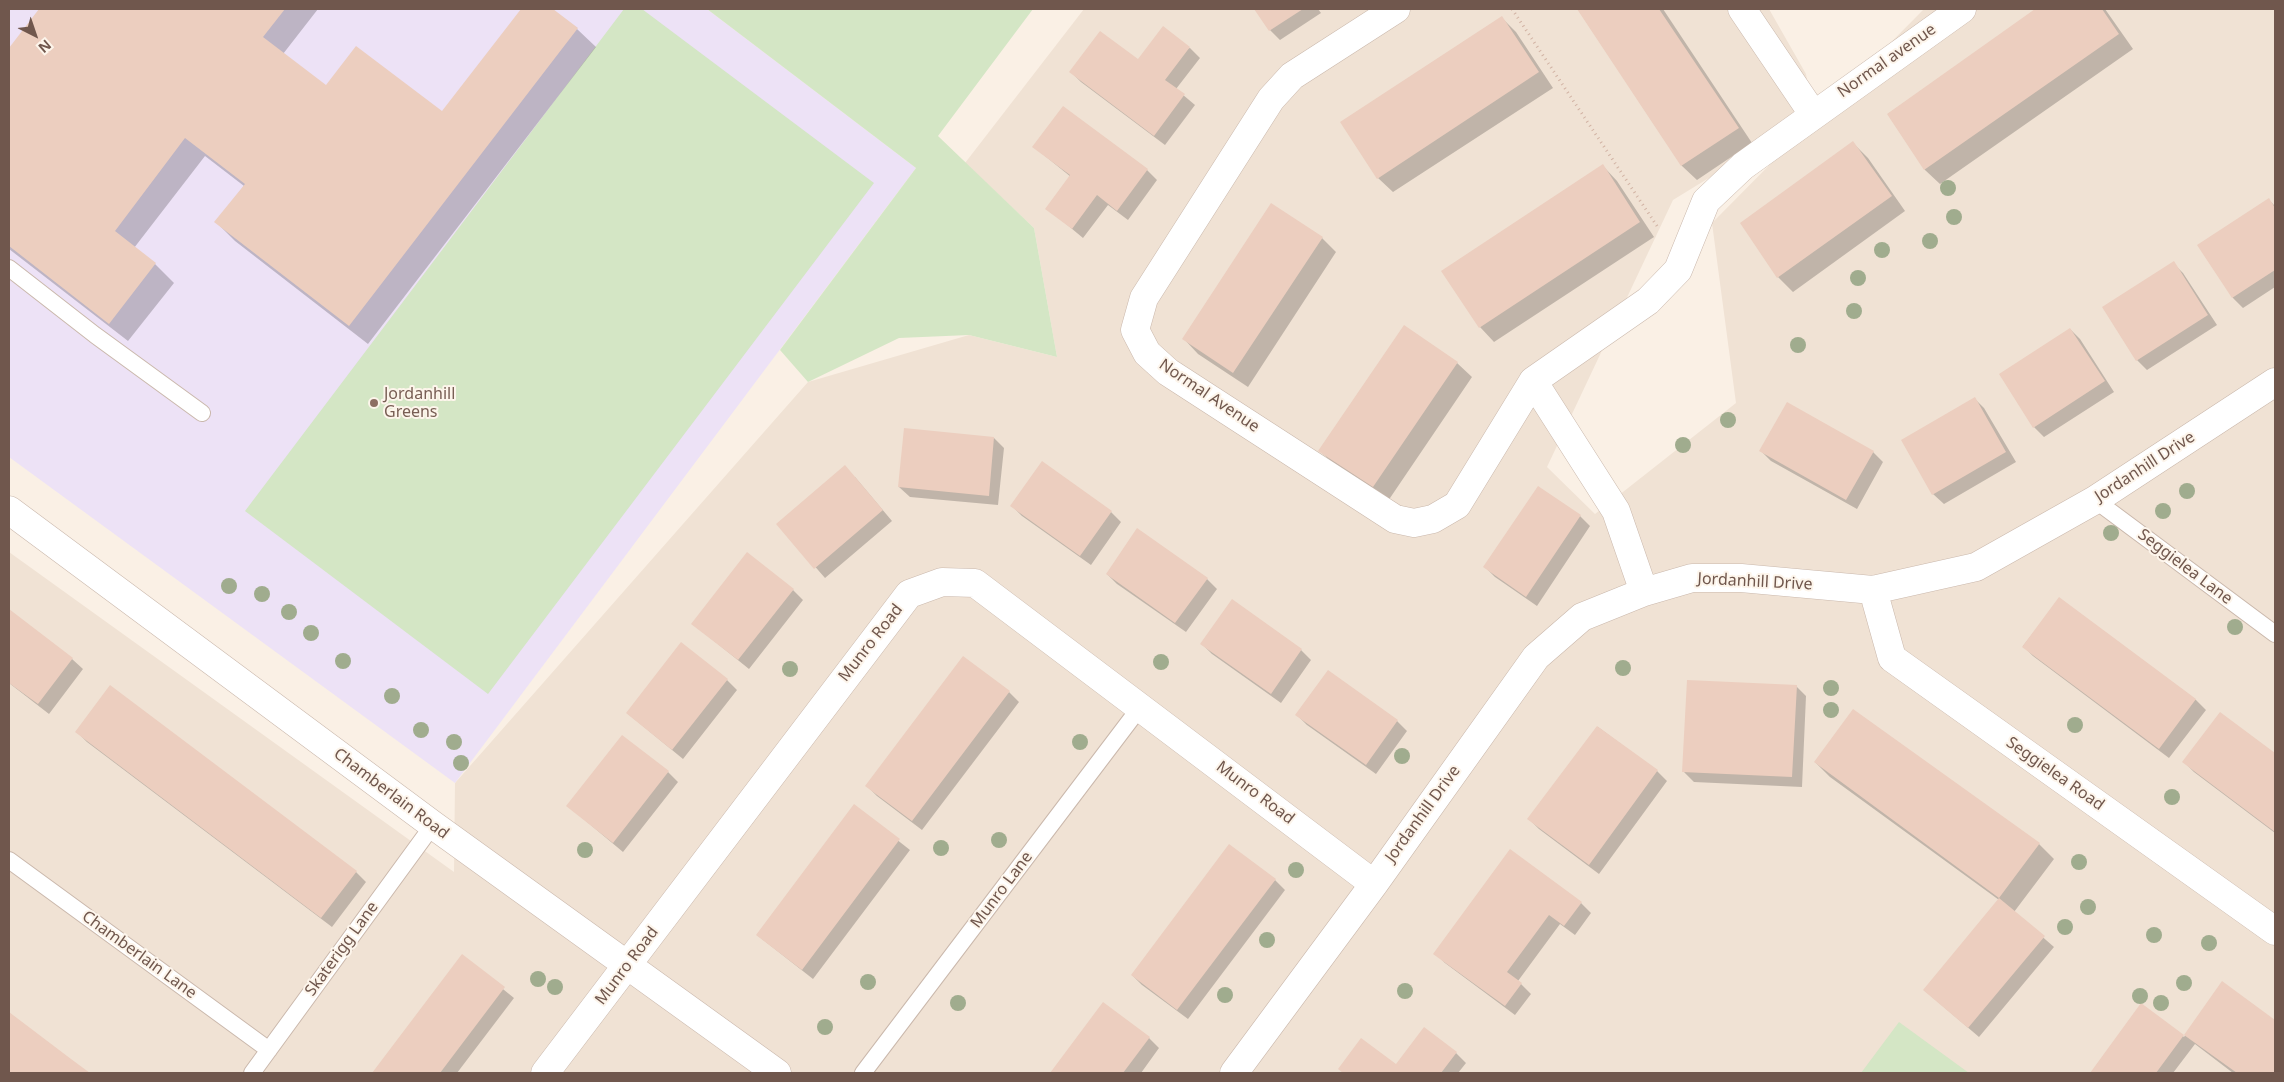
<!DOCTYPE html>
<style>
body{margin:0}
#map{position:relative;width:2284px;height:1082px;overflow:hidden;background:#faf0e5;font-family:"Noto Sans",sans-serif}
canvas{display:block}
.frame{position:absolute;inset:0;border:10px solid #70574d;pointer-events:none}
.north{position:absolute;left:10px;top:10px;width:50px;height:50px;-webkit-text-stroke:4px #fdf5eb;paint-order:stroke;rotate:139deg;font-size:14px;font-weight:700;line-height:20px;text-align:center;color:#70574d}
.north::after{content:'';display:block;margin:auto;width:18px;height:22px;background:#70574d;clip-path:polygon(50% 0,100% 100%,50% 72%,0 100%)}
</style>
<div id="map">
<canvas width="2284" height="1082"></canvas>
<div class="frame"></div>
<div class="north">N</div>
</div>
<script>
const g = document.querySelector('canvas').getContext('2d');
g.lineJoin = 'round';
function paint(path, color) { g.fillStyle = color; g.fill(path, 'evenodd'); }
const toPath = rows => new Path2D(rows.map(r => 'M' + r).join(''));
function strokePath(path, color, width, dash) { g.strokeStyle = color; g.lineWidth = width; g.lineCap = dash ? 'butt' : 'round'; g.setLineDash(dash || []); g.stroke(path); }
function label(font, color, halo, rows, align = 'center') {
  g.font = font + ' "Noto Sans",sans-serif'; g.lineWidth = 4; g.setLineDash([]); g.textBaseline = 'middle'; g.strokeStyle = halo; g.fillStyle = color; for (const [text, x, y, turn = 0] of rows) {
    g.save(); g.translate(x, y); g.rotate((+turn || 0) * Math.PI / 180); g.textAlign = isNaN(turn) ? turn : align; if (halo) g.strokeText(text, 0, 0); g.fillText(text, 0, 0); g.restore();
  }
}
const residential = toPath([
 [1084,9,1769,9,1806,74,1813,114,1673,200,1547,467,1595,514,1736,403,1712,223,1924,9,2275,9,2275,1073,9,1073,9,552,454,872,455,783,808,382,969,335,1057,357,1034,228,965,163]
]);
const education = toPath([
 [9,9,707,9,916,168,455,783,9,457]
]);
const green = toPath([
 [624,9,642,9,874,183,488,694,245,511],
 [707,9,1033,9,938,136,1034,228,1057,357,969,335,899,338,808,382,780,350,916,168],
 [1899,1022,1969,1073,1861,1073]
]);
const shadow = toPath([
 [40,9,318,9,283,54,326,87,442,113,523,9,551,9,577,29,596,47,368,344,235,241,216,222,244,186,205,156,134,248,155,264,174,283,128,341,9,249,9,50],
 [1256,9,1318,9,1321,13,1280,40,1270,30],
 [1578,9,1663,9,1752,143,1697,180,1682,166],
 [2038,9,2105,9,2133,49,1940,184,1925,170,1888,114],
 [1502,18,1516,32,1553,88,1393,192,1378,178],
 [1190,48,1200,58,1176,89,1195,105,1165,145,1081,82,1071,72,1138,61],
 [1063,108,1147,170,1157,180,1128,220,1108,205,1083,238,1047,208,1071,177,1034,147],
 [1853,143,1868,158,1905,211,1793,292,1778,277],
 [1603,166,1617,181,1654,237,1494,342,1480,327],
 [2269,200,2275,206,2275,287,2243,308,2233,298,2199,245],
 [1322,238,1336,252,1248,387,1198,354,1184,339],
 [2173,263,2183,273,2217,325,2147,370,2137,360],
 [2070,329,2080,339,2114,392,2044,437,2034,427],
 [1457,363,1472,377,1388,501,1335,465,1320,451],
 [1974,398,1984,408,2016,462,1944,504,1933,494],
 [1788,404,1873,452,1883,462,1857,509,1771,461,1761,451],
 [994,438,1004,448,998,505,910,497,899,487],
 [1042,463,1111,512,1121,522,1091,565,1022,516,1012,506],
 [855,477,892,521,825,578,778,524],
 [1580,516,1590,526,1537,606,1495,577,1485,567],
 [1107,574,1207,579,1217,589,1186,632,1117,584],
 [793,590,803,600,749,669,693,624],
 [2060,599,2196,700,2206,710,2169,758,2033,656,2023,646],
 [9,610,72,659,83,669,49,714,9,683],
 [1202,644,1301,650,1311,660,1281,703,1212,654],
 [727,680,737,690,683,759,627,713],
 [1796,686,1806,696,1802,787,1694,782,1684,772],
 [1009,692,1019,702,922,830,877,796,867,786],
 [2220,713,2275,755,2275,833,2194,772,2184,762],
 [1297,715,1397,721,1407,731,1376,774,1307,725],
 [1598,727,1657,771,1667,781,1599,874,1539,829,1529,819],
 [77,732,356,872,366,882,332,927,87,742],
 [1815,762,2039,844,2054,859,2014,912,2054,947,1979,1037,1924,990,1999,900,1830,777],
 [668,772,678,782,623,852,568,806],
 [854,806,910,850,813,979,757,935],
 [1275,880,1285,890,1188,1019,1142,985,1132,975],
 [1581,903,1591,913,1575,935,1560,924,1518,981,1531,994,1515,1015,1445,963,1435,953],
 [462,956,514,998,457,1073,373,1073],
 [2222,983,2275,1021,2275,1073,2233,1073,2195,1044,2173,1073,2091,1073,2141,1005,2184,1037],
 [1104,1004,1149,1038,1159,1048,1141,1073,1051,1073],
 [9,1013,88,1073,9,1073],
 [1456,1053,1466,1063,1458,1073,1344,1073,1340,1069,1396,1066]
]);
const building = toPath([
 [39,9,285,9,263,37,326,85,356,46,442,111,521,9,553,9,578,28,349,326,214,222,245,184,185,138,115,231,156,263,109,324,9,246,9,48],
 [1254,9,1303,9,1269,31],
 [1577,9,1659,9,1739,128,1681,166],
 [2035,9,2102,9,2119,34,1924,170,1887,114],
 [1502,16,1539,72,1377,179,1340,122],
 [1163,26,1190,47,1165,80,1185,94,1154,136,1069,72,1100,31,1138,59],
 [1063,106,1148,169,1117,211,1097,195,1072,229,1045,209,1070,175,1032,147],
 [1853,141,1892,196,1777,278,1740,223],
 [1603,164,1640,222,1479,328,1441,271],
 [2269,198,2275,208,2275,270,2232,298,2197,245],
 [1271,203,1323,237,1233,373,1182,339],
 [2174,261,2208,315,2136,361,2102,307],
 [1404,325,1458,362,1373,487,1318,451],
 [2070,328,2105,381,2033,428,1999,374],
 [1975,397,2006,452,1932,495,1901,440],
 [1787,402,1874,451,1846,500,1759,451],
 [904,428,994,437,989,496,898,487],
 [1042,461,1112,511,1080,556,1010,506],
 [845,465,883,510,814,569,776,524],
 [1538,486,1581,515,1526,597,1483,567],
 [1137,528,1208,578,1175,623,1106,574],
 [747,552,794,589,738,660,691,624],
 [2059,597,2196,699,2159,749,2022,647],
 [1232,599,1302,649,1271,694,1200,644],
 [9,609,73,658,38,704,9,683],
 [681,642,728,679,672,750,626,713],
 [963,656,1010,691,912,821,865,786],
 [1328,670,1398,720,1366,765,1295,715],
 [1687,680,1797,685,1792,777,1682,772],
 [110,685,357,871,321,918,75,732],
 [1853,709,2040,843,1999,898,2045,936,1968,1028,1923,990,1999,898,1814,762],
 [2220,712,2275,753,2275,832,2182,762],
 [1597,726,1658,770,1589,865,1527,819],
 [622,735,669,771,613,843,566,806],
 [854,804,900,839,802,970,756,935],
 [1229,844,1276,879,1177,1010,1131,975],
 [1510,849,1582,902,1564,926,1549,915,1527,945,1507,972,1522,983,1505,1006,1433,954],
 [462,954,505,987,440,1073,372,1073],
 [2222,981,2275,1020,2275,1073,2237,1073,2184,1035,2156,1073,2090,1073,2141,1003,2184,1035],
 [1103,1002,1150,1037,1123,1073,1050,1073],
 [9,1012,71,1059,90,1073,9,1073],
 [1424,1027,1457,1052,1441,1073,1343,1073,1338,1069,1361,1038,1396,1064]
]);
const path = toPath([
 [1512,9,1657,226]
]);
const lane = toPath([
 [9,268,95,335,202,413],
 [2095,500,2275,634],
 [9,860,269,1050],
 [252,1073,433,825],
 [863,1073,1141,706]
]);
const street = toPath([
 [1396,9,1292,76,1271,99,1144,298,1135,330,1147,353,1168,372,1395,519,1414,523,1433,519,1457,505,1533,381,1648,301,1678,270,1706,201,1743,166,1962,9],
 [1742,9,1813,114],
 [1533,381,1616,511,1644,592],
 [9,510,433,825,777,1073],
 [1873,590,1892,658,2275,931],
 [545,1073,909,594,942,582,975,583,1374,884],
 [1234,1073,1374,884,1536,657,1582,617,1644,592,1692,578,1741,578,1873,590,1976,567,2095,500,2275,382]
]);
const trees = [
 [1948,188],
 [1954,217],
 [1930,241],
 [1882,250],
 [1858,278],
 [1854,311],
 [1798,345],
 [1728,420],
 [1683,445],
 [2187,491],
 [2163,511],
 [2111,533],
 [229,586],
 [262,594],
 [289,612],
 [2235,627],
 [311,633],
 [343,661],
 [1161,662],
 [1623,668],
 [790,669],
 [1831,688],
 [392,696],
 [1831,710],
 [2075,725],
 [421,730],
 [454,742],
 [1080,742],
 [1402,756],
 [461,763],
 [2172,797],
 [999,840],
 [941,848],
 [585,850],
 [2079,862],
 [1296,870],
 [2088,907],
 [2065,927],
 [2154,935],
 [1267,940],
 [2209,943],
 [538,979],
 [868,982],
 [2184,983],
 [555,987],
 [1405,991],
 [1225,995],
 [2140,996],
 [958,1003],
 [2161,1003],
 [825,1027]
];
const markers = [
 [374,403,5,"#8d6e63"]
];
const streetNames = [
 ["Normal avenue",1887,61,-35],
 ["Normal Avenue",1209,396,34],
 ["Jordanhill Drive",2145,467,-33],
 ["Seggielea Lane",2185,567,37],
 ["Jordanhill Drive",1755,582,3],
 ["Munro Road",871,643,-52],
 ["Seggielea Road",2055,774,35],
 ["Munro Road",1255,793,37],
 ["Chamberlain Road",391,794,37],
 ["Jordanhill Drive",1423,814,-54],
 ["Munro Lane",1002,890,-53],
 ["Skaterigg Lane",342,949,-54],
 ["Chamberlain Lane",139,955,36],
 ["Munro Road",627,966,-53]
];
const educationNames = [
 ["Jordanhill",384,394],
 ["Greens",384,412]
];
paint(residential, '#f0e2d4');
paint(education, '#ede2f6');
paint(green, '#d4e6c5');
paint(shadow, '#0003');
paint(building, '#eccebf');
strokePath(lane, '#cab8ac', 18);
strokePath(street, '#cab8ac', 29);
strokePath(path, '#d1b2a3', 3, [1, 4]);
strokePath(lane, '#fff', 16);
strokePath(street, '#fff', 28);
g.fillStyle = '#a0ac8e';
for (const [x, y] of trees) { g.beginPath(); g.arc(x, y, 8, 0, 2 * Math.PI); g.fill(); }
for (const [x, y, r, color] of markers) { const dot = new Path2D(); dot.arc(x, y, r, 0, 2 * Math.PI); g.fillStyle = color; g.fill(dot); strokePath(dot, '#fdf5eb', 2); }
label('16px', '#70574d', '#fdf5eb', streetNames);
label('16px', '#785e54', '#fdf5eb', educationNames, 'left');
</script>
